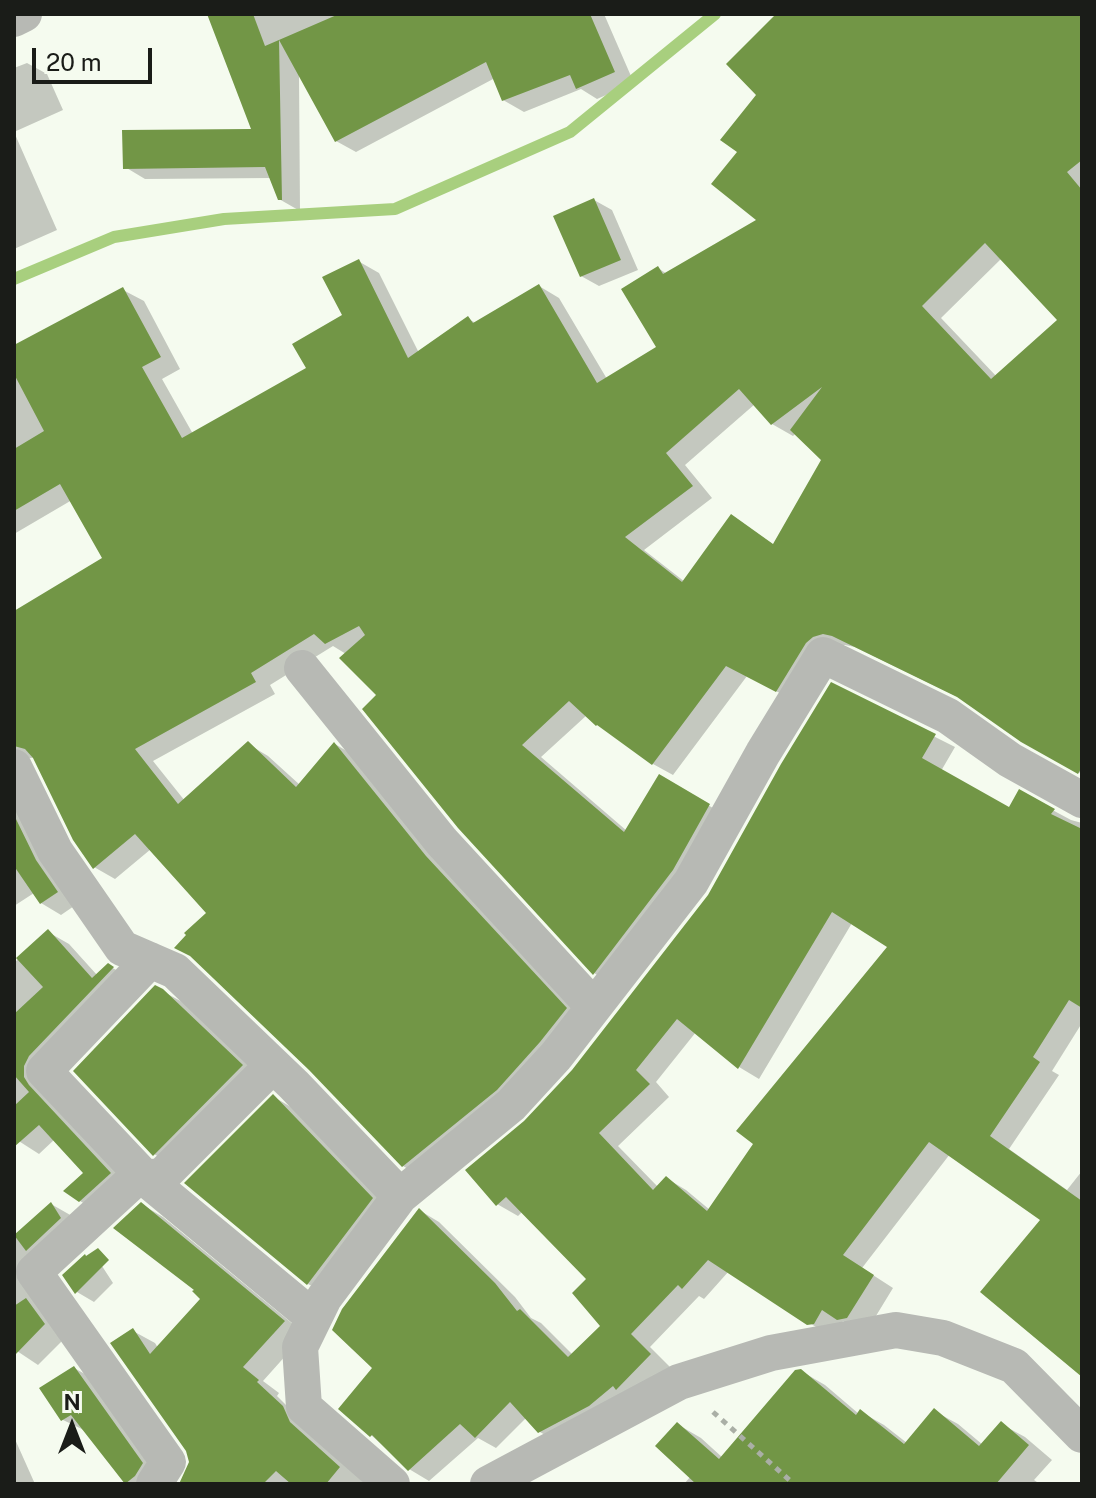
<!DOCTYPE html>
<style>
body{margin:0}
#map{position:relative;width:1096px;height:1498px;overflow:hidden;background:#f5fbef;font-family:"Public Sans",sans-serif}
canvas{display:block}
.frame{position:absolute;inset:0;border:16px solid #1a1c18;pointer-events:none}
.north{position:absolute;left:32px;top:1386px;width:80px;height:80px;-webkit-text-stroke:6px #f5fbef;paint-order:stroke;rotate:0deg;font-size:22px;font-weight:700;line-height:32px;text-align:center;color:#1a1c18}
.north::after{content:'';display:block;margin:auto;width:28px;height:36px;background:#1a1c18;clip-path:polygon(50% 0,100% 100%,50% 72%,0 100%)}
.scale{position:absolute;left:32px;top:48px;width:120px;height:36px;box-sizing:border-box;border:4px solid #1a1c18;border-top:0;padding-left:10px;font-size:24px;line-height:28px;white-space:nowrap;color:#1a1c18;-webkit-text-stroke:6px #f5fbef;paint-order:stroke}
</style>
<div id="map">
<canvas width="1096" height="1498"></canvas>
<div class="frame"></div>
<div class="north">N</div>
<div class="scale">20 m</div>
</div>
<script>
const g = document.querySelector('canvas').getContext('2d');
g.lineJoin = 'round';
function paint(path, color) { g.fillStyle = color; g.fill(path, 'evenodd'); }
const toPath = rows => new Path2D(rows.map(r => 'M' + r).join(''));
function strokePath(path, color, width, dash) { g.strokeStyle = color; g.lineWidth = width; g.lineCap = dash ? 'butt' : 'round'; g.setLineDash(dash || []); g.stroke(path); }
const shadow = toPath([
 [209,14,604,14,634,83,597,99,581,89,524,112,503,100,495,78,356,152,336,141,299,73,300,211,279,199,271,178,145,179,125,167,254,131],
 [778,14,1082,14,1082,774,1022,741,968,702,855,647,845,645,834,647,797,702,747,676,673,775,653,764,587,715,541,757,627,831,660,777,730,818,614,985,594,973,379,695,346,654,333,646,270,685,275,694,153,761,185,801,248,744,268,756,300,785,335,744,355,756,586,1021,423,1178,403,1166,209,913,151,849,115,879,94,867,35,757,27,759,14,775,14,613,104,559,72,500,14,534,14,348,123,290,144,301,180,369,162,379,193,434,309,369,344,316,358,261,379,273,419,353,468,319,476,323,539,286,559,298,607,379,659,348,658,268,667,274,759,221,740,152,759,95],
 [1002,258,1059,320,997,377,941,318],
 [755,404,772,424,793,436,796,433,823,460,774,545,732,517,685,582,644,550,712,498,685,465],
 [27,63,47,74,63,110,14,132,57,230,14,249,14,68],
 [594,200,612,210,638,270,599,286,581,276],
 [832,685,955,747,941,771,1009,809,1019,792,1071,820,1082,823,1082,1023,1052,1071,1059,1075,1009,1149,1067,1190,1082,1171,1082,1372,1043,1219,950,1154,862,1268,893,1288,868,1329,859,1330,843,1321,835,1335,830,1336,729,1271,704,1299,699,1296,650,1347,670,1367,560,1444,540,1432,526,1418,496,1448,478,1438,429,1481,409,1469,341,1408,375,1368,419,1210,439,1222,515,1297,531,1318,541,1323,573,1355,603,1327,589,1279,523,1211,518,1216,497,1204,526,1123,573,1071,709,896],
 [852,923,890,947,710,1210,686,1190,666,1178,658,1187,618,1146,669,1097,656,1082,696,1032,739,1067,759,1079],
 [14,784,77,904,61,915,41,903,34,893,14,906],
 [48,932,69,944,97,975,109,966,129,977,49,1068,130,1185,100,1213,80,1201,86,1173,55,1139,39,1154,14,1138,14,963],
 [162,991,186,1004,264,1079,176,1167,154,1154],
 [274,1097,296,1110,394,1212,331,1296,308,1284,187,1183],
 [51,1204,72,1216,41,1269,66,1337,38,1365,14,1349,14,1237],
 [141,1204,163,1217,305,1334,263,1381,279,1393,277,1396,365,1484,180,1484,191,1461,133,1331,155,1343,158,1348,203,1298],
 [102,1266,113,1283,94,1302,77,1292,64,1275],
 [74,1368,96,1380,160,1484,126,1484,86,1431,63,1420],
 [801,1371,825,1385,859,1414,861,1412,884,1425,907,1443,934,1411,958,1424,983,1445,1001,1424,1025,1437,1052,1460,1034,1480,1040,1484,684,1484,691,1476,677,1424,701,1438,723,1458],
 [14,1437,35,1484,14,1484]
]);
const stream = toPath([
 [14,279,114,237,224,219,395,209,570,132,715,14]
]);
const building = toPath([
 [207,14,253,14,265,46,339,14,590,14,615,72,576,89,570,75,502,101,486,62,335,142,279,40,282,200,278,200,265,167,123,169,122,130,251,129],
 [776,14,1082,14,1082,160,1067,172,1082,190,1082,767,1078,774,1021,742,957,697,832,636,823,634,813,637,806,643,776,692,726,666,652,765,597,725,596,726,569,701,522,745,624,832,659,774,710,804,673,870,593,975,458,828,362,709,376,695,339,658,365,635,359,626,325,644,314,634,251,673,256,682,135,749,178,804,248,741,296,787,334,742,426,856,567,1008,540,1042,497,1090,402,1167,309,1070,190,956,174,948,186,935,184,933,206,913,135,834,93,869,73,840,33,758,25,749,14,746,14,611,102,558,60,484,14,511,14,449,44,431,14,374,14,345,123,287,161,357,142,367,182,438,306,368,292,344,342,315,322,277,359,259,408,358,468,316,473,323,539,284,597,383,656,347,621,289,658,266,663,274,756,220,711,184,737,152,720,140,756,95,726,64],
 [985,243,1057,320,991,379,922,306],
 [822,387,790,430,821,460,773,544,731,514,682,582,625,537,693,486,666,453,739,389,771,425],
 [594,198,621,260,580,277,553,216],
 [831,682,936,734,922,758,1009,807,1019,789,1055,809,1051,814,1082,829,1082,1008,1069,1000,1033,1057,1040,1062,990,1136,1082,1201,1082,1377,980,1292,1040,1220,929,1142,843,1255,874,1275,847,1318,837,1320,822,1310,814,1324,807,1325,708,1260,682,1289,678,1285,631,1334,651,1354,616,1390,613,1386,589,1406,538,1433,510,1402,475,1438,460,1424,408,1471,372,1435,370,1437,338,1409,372,1368,332,1330,342,1309,419,1208,495,1283,517,1311,520,1309,568,1357,600,1326,572,1293,586,1279,506,1197,496,1206,465,1170,524,1121,572,1070,708,895,781,764],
 [832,912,887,947,736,1131,753,1144,707,1211,666,1176,653,1190,599,1133,650,1084,636,1070,677,1019,738,1069],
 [14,815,36,860,58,892,40,904,14,866],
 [48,929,92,978,108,963,114,967,29,1056,24,1066,24,1077,29,1085,111,1173,79,1202,63,1191,83,1173,39,1125,14,1147,14,1106,29,1092,14,1075,14,1014,43,987,16,958],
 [155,985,163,989,243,1065,153,1156,73,1071],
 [273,1094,373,1198,307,1285,184,1183],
 [51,1202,61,1218,26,1251,14,1235],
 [141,1202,285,1321,243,1367,259,1380,257,1382,283,1406,290,1422,340,1467,326,1484,291,1484,276,1471,263,1484,179,1484,189,1462,186,1451,110,1343,133,1328,150,1354,200,1299,192,1291,194,1290,113,1228],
 [98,1248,109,1260,75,1294,62,1275,85,1254,86,1256],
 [26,1298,45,1324,14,1356,14,1306],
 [74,1366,143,1463,135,1476,125,1484,71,1415,61,1421,39,1388],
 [801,1369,856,1415,860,1409,904,1444,934,1408,979,1446,1001,1421,1029,1445,996,1484,696,1484,655,1446,677,1422,719,1459,795,1370]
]);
const path = toPath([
 [713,1412,794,1484]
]);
const minor = toPath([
 [14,19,24,14],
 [302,668,442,842,594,1007],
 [14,767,55,851,122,948,175,971,294,1085,400,1196,324,1298,300,1347,304,1407,392,1484],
 [150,960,44,1071,145,1178,314,1318],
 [400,1196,511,1105,556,1056,594,1007,691,882,763,753,823,655,948,716,1010,760,1082,800],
 [154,1484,168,1462,34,1272,135,1179,162,1176,273,1065],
 [488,1484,679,1382,771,1353,896,1330,943,1338,1014,1366,1082,1435]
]);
paint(shadow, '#0003');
strokePath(stream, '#a8cf7e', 12);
paint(building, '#729646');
strokePath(path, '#aaafa6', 5, [6, 6]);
strokePath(minor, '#b7b9b4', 36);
</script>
